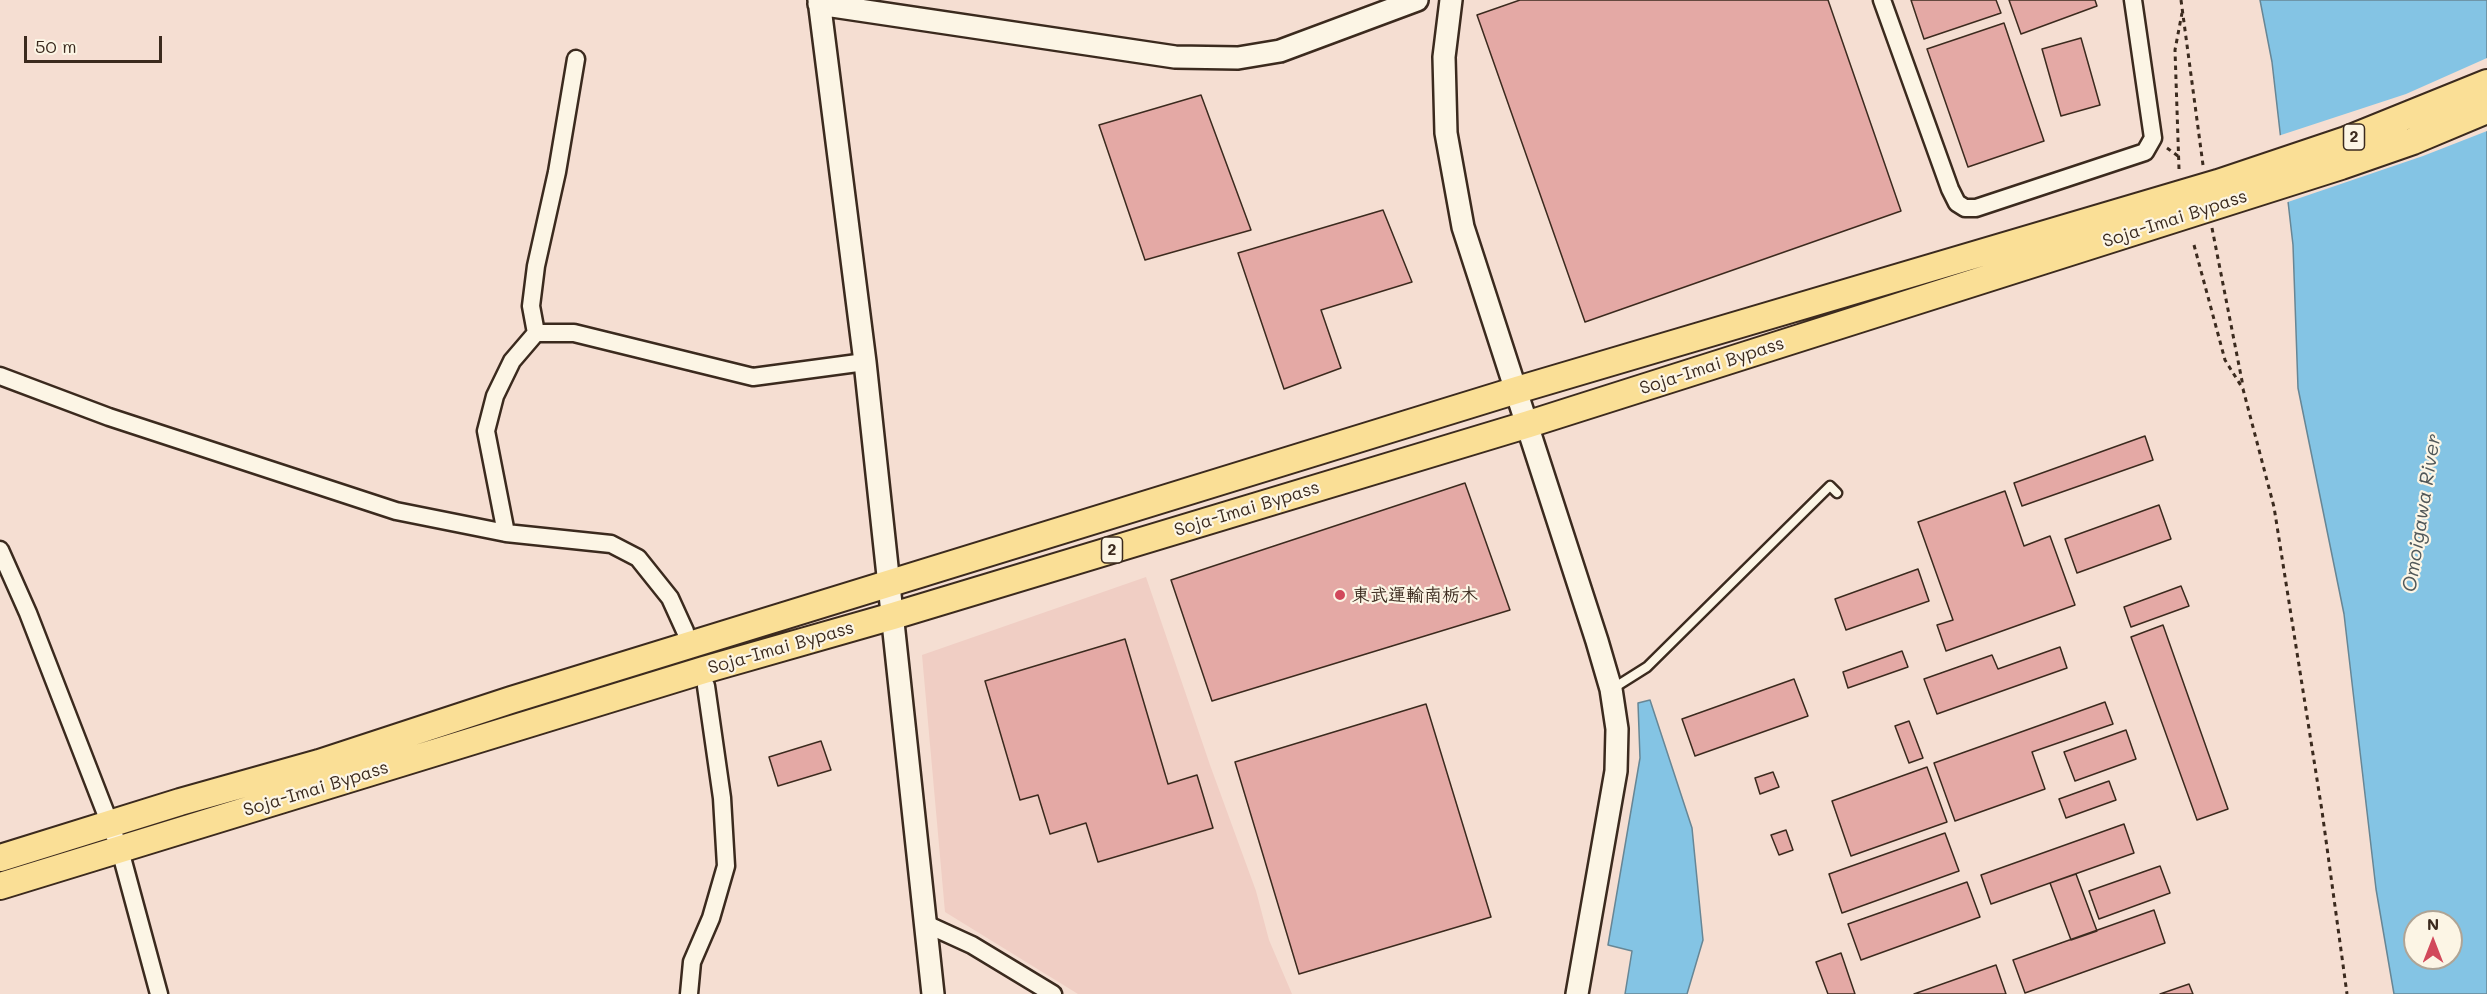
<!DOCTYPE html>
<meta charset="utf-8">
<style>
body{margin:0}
#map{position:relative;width:2487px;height:994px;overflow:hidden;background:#f5ded2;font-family:Mali,sans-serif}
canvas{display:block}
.north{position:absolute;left:2403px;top:910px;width:60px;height:60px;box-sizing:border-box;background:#fcf5e5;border:2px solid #afa495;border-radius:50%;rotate:0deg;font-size:16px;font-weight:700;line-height:24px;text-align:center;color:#3b2a1e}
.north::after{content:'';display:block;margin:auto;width:21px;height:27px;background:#d1495b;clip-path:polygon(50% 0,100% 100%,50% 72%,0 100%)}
.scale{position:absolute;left:24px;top:36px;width:138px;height:27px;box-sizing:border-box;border:3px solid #3b2a1e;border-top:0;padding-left:8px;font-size:18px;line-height:21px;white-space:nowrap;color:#3b2a1e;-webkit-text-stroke:4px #fcf5e5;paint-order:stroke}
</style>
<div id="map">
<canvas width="2487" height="994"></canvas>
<div class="north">N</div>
<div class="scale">50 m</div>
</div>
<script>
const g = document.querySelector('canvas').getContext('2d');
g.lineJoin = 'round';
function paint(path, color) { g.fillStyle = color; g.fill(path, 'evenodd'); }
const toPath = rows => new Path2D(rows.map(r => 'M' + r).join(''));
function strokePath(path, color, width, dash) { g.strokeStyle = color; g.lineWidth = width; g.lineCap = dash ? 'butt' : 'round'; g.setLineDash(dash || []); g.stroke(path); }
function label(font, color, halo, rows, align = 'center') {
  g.font = font + ' Mali,"Klee One",sans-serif'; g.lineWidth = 4.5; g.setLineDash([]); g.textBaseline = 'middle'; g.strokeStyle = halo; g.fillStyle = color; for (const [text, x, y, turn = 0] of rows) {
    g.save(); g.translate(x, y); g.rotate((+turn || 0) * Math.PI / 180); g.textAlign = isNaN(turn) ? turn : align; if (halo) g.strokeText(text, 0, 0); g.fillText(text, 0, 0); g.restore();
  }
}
const built = toPath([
 [1146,577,1210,765,1256,891,1269,940,1292,994,1078,994,945,912,922,655]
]);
const water = toPath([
 [2260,0,2487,0,2487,994,2394,994,2376,889,2344,614,2298,388,2293,245,2272,62,2260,0],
 [2415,922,2451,922,2451,958,2415,958,2415,922],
 [1650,700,1692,828,1703,940,1687,994,1625,994,1632,951,1608,945,1640,758,1638,703,1650,700]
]);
const pier = toPath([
 [2487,58,2487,131,2423,156,2285,203,2278,136,2406,94]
]);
const building = toPath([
 [1520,0,1828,0,1901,211,1585,322,1477,15,1520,0],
 [1911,0,1996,0,2001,13,1924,39,1911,0],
 [2009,0,2095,0,2097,6,2021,34,2009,0],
 [2004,23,2044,141,1968,167,1927,49,2004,23],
 [2081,38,2100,105,2061,116,2042,49,2081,38],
 [1201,95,1251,230,1145,260,1099,125,1201,95],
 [1383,210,1412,282,1321,310,1341,368,1284,389,1238,253,1383,210],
 [2145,436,2153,460,2022,506,2014,483,2145,436],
 [1465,483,1510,610,1212,701,1171,580,1465,483],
 [2005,491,2024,546,2050,536,2075,605,1946,651,1937,625,1953,620,1918,522,2005,491],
 [2159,505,2171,539,2077,573,2065,539,2159,505],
 [1918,569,1929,601,1846,630,1835,599,1918,569],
 [2181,586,2189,606,2131,627,2124,607,2181,586],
 [2163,625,2228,809,2197,820,2131,637,2163,625],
 [1125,639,1168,784,1197,775,1213,828,1098,862,1086,823,1050,834,1038,795,1020,800,985,681,1125,639],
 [2060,647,2067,668,1937,714,1924,679,1992,655,1998,669,2060,647],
 [1902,651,1908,667,1848,688,1843,672,1902,651],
 [1794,679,1808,716,1695,756,1682,719,1794,679],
 [2105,702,2113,724,2032,752,2045,789,1955,821,1934,763,2105,702],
 [1426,704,1491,917,1299,974,1235,762,1426,704],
 [1909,721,1923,758,1909,763,1895,726,1909,721],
 [2126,730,2136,759,2075,781,2064,752,2126,730],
 [821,741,831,770,778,786,769,757,821,741],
 [1927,767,1947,822,1851,856,1832,801,1927,767],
 [1773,772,1779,787,1760,794,1755,778,1773,772],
 [2109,781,2116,800,2066,818,2059,799,2109,781],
 [2124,824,2134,853,1991,904,1981,875,2124,824],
 [1786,830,1793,850,1779,855,1771,835,1786,830],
 [1945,833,1959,871,1842,913,1829,874,1945,833],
 [2160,866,2170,893,2099,919,2089,891,2160,866],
 [2076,874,2097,931,2071,940,2050,883,2076,874],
 [1967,882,1980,917,1861,960,1848,924,1967,882],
 [2154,910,2165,943,2025,993,2013,960,2154,910],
 [1841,953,1855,994,1828,994,1816,962,1841,953],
 [1996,965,2006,994,1914,994,1996,965],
 [2189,984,2193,994,2160,994,2189,984]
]);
const path = toPath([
 [2181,0,2203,165],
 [2167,148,2178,156],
 [2179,169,2175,50,2182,13],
 [2212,228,2243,386],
 [2194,245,2225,360,2243,389,2274,507,2322,811,2347,994]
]);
const service = toPath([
 [1612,689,1647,667,1830,486,1837,493]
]);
const minor = toPath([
 [1882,0,1950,189,1957,203,1965,208,1976,208,2145,152,2153,138,2133,0],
 [536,333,531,306,536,266,557,172,576,59],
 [0,376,109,417,396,511,506,533,611,544,638,558,670,598,685,631],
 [506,533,486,431,495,396,512,361,536,333,574,333,753,377,865,362],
 [0,550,28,613,120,850,159,994],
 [926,924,972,945,1053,994],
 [689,994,692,962,711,918,726,866,722,798,706,686]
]);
const tertiary = toPath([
 [819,0,865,362,933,994],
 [1451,0,1444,57,1446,133,1463,227,1597,641,1611,689,1617,729,1616,771,1577,994],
 [819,4,1175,57,1238,58,1280,51,1417,0]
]);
const primary = toPath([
 [0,858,180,802,319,763,511,700,1517,390,2218,183,2346,140,2487,83],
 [0,886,704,670,893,616,1529,424,2341,166,2413,141,2487,110]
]);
const markers = [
 [1340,595,6,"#d1495b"]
];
const shields = [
 [2354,137,21],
 [1112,550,21]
];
const shieldNames = [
 ["2",2354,137],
 ["2",1112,550]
];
const streetNames = [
 ["Soja-Imai Bypass",2175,219,-18],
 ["Soja-Imai Bypass",1712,366,-18],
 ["Soja-Imai Bypass",1247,509,-17],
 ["Soja-Imai Bypass",781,648,-16],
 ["Soja-Imai Bypass",316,789,-17]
];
const poiNames = [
 ["東武運輸南栃木",1352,595]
];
const waterNames = [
 ["Omoigawa River",2422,513,-81]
];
paint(built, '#f0cec4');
paint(water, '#84c4e4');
strokePath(water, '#678695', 1.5);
paint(pier, '#f5ded2');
paint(building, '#e4a9a5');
strokePath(building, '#3b2a1e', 1.5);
strokePath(service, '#3b2a1e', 13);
strokePath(minor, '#3b2a1e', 21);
strokePath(tertiary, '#3b2a1e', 26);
strokePath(primary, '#3b2a1e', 30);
strokePath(path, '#3b2a1e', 3, [4.5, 4.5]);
strokePath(service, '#fcf5e5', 8);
strokePath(minor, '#fcf5e5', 16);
strokePath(tertiary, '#fcf5e5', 21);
strokePath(primary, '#fadf96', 26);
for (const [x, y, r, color] of markers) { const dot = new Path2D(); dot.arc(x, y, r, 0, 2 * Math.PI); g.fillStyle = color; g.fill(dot); strokePath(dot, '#fcf5e5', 2); }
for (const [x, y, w] of shields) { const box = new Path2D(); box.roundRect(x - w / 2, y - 13, w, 26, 4.5); g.fillStyle = '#fcf5e5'; g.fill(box); strokePath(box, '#3b2a1e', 1.5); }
label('bold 16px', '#3b2a1e', null, shieldNames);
label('18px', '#3b2a1e', '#fcf5e5', streetNames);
label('bold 18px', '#3b2a1e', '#fcf5e5', poiNames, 'left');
label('italic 20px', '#515859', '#fcf5e5', waterNames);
</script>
